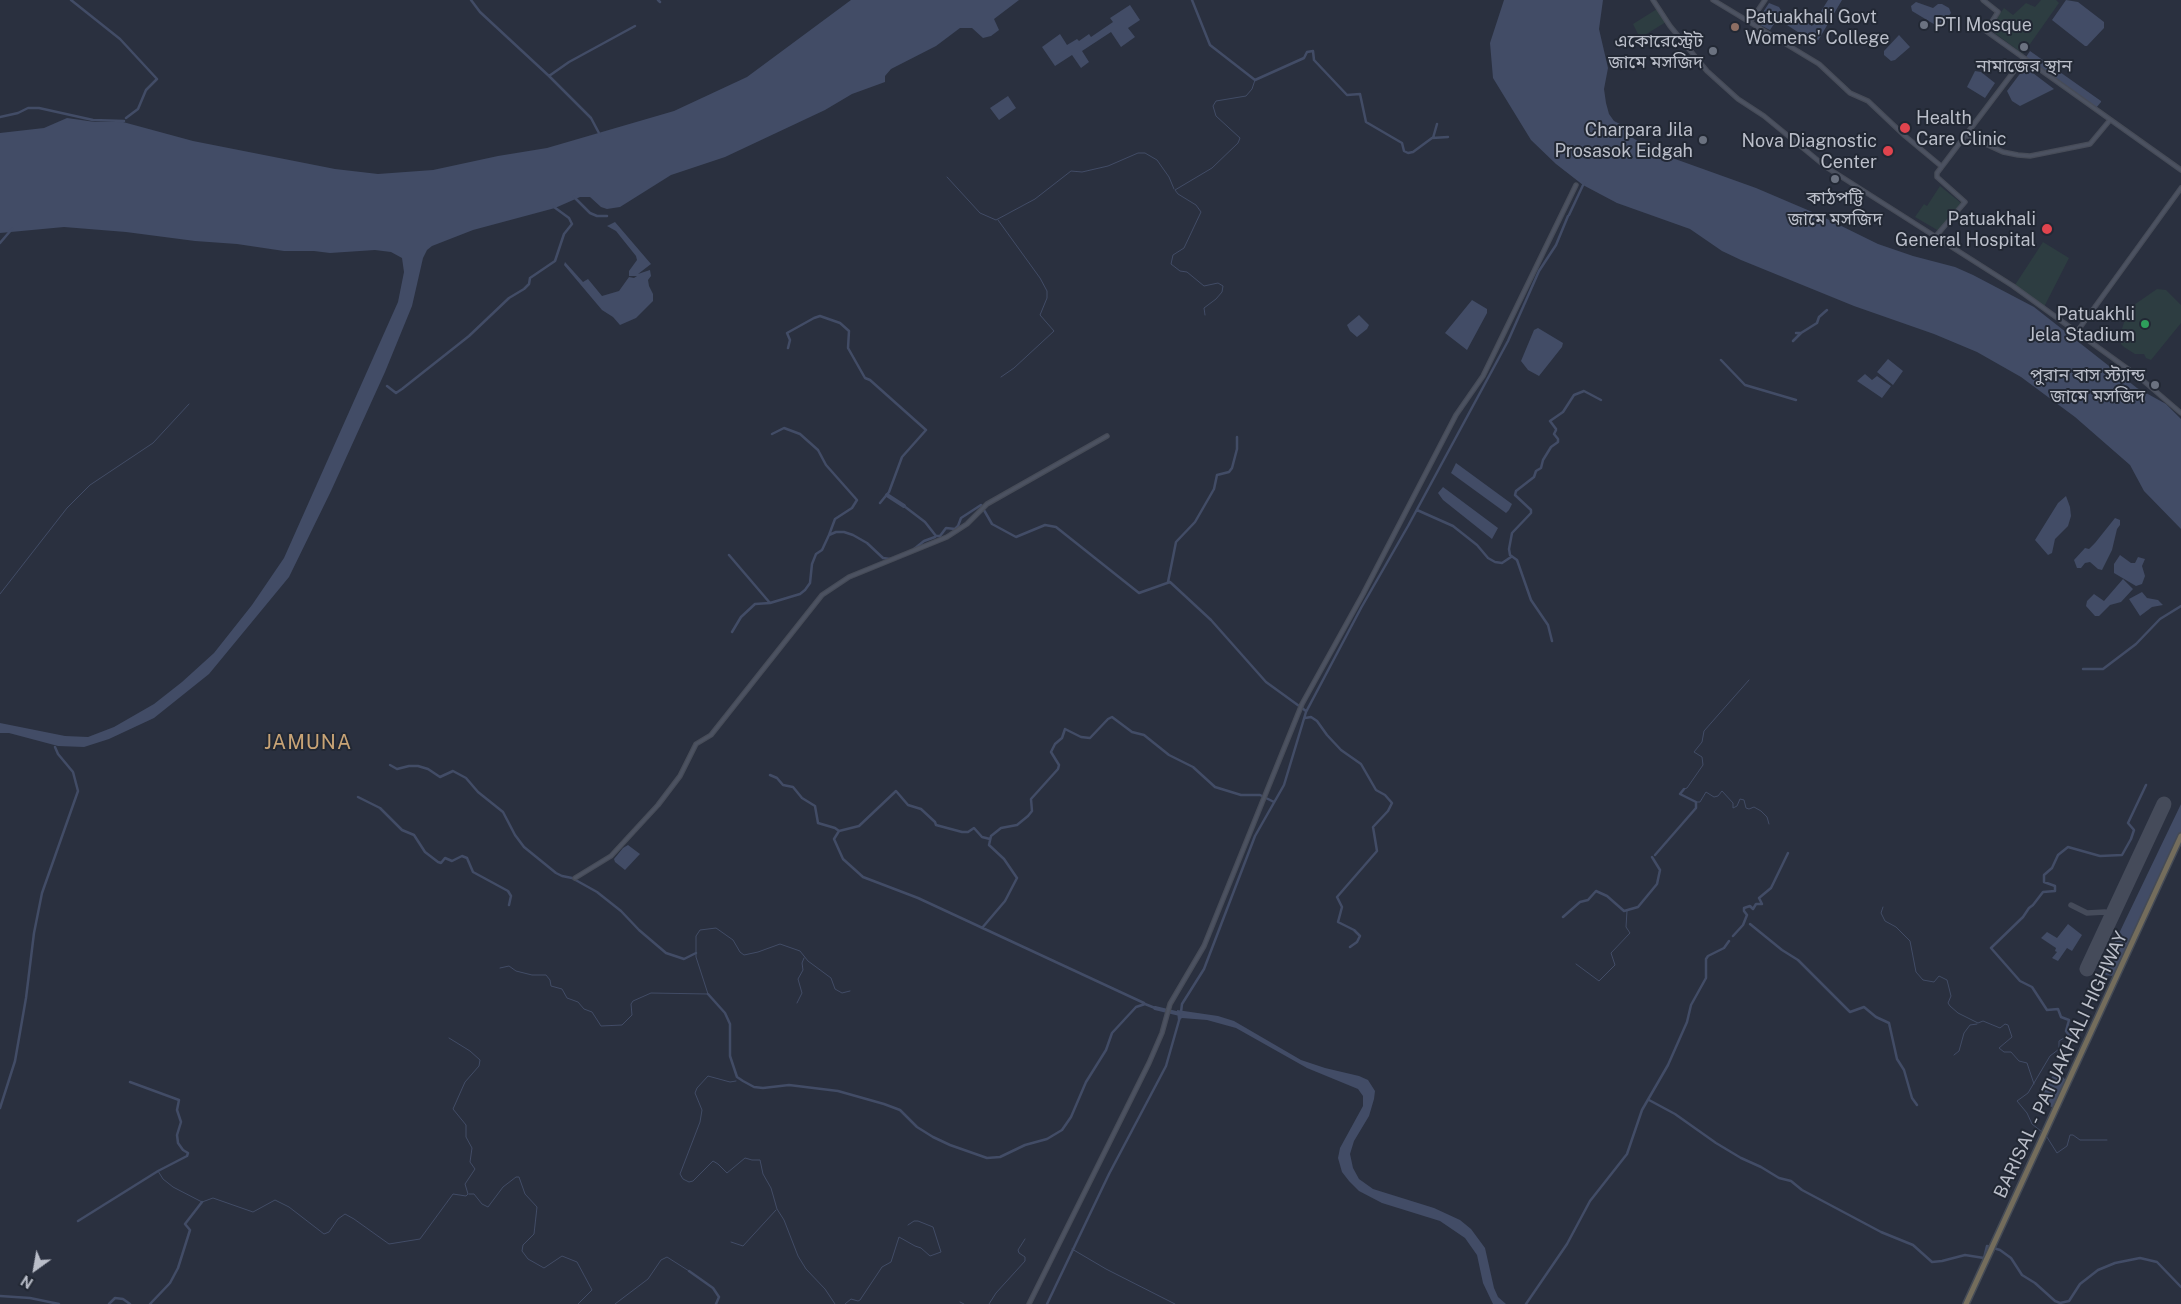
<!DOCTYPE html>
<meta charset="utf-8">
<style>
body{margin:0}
#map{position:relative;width:2181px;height:1304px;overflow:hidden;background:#2a303f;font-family:"Public Sans",sans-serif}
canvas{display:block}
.north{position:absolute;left:10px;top:1244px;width:50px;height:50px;-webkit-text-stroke:4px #222834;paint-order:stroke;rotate:212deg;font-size:14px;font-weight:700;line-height:20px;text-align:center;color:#babec9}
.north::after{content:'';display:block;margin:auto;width:18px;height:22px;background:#babec9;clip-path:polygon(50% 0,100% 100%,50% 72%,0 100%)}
</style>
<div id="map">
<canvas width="2181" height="1304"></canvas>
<div class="north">N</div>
</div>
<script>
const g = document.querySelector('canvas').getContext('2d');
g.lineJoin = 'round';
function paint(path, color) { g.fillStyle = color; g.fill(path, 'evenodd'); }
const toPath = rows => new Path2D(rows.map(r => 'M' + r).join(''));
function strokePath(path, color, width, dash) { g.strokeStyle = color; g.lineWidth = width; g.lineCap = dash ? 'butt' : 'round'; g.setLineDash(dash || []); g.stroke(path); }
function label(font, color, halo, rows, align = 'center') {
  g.font = font + ' "Public Sans","Noto Sans Bengali",sans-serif'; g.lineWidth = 4; g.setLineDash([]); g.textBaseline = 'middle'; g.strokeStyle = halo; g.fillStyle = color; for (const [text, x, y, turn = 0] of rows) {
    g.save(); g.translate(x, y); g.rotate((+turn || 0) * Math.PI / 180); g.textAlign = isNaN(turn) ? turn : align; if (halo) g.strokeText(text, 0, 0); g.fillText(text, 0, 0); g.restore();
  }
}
const green = toPath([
 [2041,0,2056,0,2059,3,2023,54,1989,29,2004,8,2013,15,2026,3,2035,7],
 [1657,9,1666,22,1640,38,1633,24],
 [1940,186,1961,203,1939,231,1915,217,1924,204,1927,206],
 [2043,242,2069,258,2044,307,2015,285],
 [2157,289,2166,290,2181,305,2181,323,2151,360,2146,358,2144,354,2135,354,2124,347,2121,344,2121,332,2125,319,2131,307]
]);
const water = toPath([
 [851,0,1019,0,994,19,999,30,991,36,983,38,972,28,960,28,936,46,891,69,885,76,885,82,852,94,825,110,725,157,671,175,620,207,607,209,601,207,590,197,580,197,555,208,473,230,432,246,427,250,423,258,412,306,385,372,331,491,289,577,209,674,154,718,109,739,84,747,58,746,9,733,0,733,0,723,65,736,88,737,114,727,154,704,182,682,214,653,252,605,284,558,398,302,404,272,402,258,391,252,375,250,330,253,314,251,284,251,237,244,195,241,126,232,64,227,0,233,0,133,44,128,67,118,95,122,123,122,193,141,335,169,378,174,433,170,498,156,547,148,674,111,747,77],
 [1504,0,1603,0,1599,29,1608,68,1604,89,1606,103,1609,114,1614,121,1620,124,1630,136,1645,146,1664,155,1756,188,1817,214,1878,244,1913,256,1955,267,1973,275,2034,307,2137,388,2166,404,2181,419,2181,529,2144,491,2130,465,2075,417,2021,377,1977,352,1934,334,1854,306,1741,260,1722,251,1690,229,1617,203,1583,185,1556,164,1531,140,1493,78,1490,43],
 [1828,0,1842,0,1816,44,1784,23,1791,11,1812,26],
 [2066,0,2078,2,2104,22,2104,28,2087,46,2085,46,2052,20],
 [1916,2,1933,8,1938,4,1942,4,1949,8,1951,13,1943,23,1937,26,1912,11,1911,6],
 [1769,3,1779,7,1782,12,1770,30,1756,23],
 [1130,5,1140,20,1128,28,1135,37,1121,47,1111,32,1082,51,1089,62,1081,68,1072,55,1055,66,1042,47,1060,34,1067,45,1077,39,1079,41,1089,34,1091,37,1113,22,1110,18],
 [1899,35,1910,47,1895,60,1891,61,1884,55,1884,51],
 [2030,51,2101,101,2101,102,2096,108,2026,57],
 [2025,67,2054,89,2020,106,2012,101,2007,91],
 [1975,71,1981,72,1995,83,1985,98,1967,87],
 [1008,96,1016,108,999,120,990,108],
 [615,222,651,264,638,274,650,270,651,276,648,280,649,286,653,294,653,301,636,318,620,325,613,317,602,310,564,265,565,262,583,282,588,279,602,296,619,291,629,277,634,278,637,276,629,276,629,271,637,260,636,256,616,231,607,226],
 [1472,300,1487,309,1487,313,1467,350,1445,333],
 [1359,315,1369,325,1367,329,1357,337,1350,331,1347,325],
 [1538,328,1563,343,1562,347,1539,376,1528,370,1521,361,1534,330],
 [1888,359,1903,371,1893,385,1877,372],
 [1865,374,1872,380,1877,376,1891,386,1882,398,1857,381],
 [1456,463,1512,504,1509,510,1506,513,1451,473],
 [1443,487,1498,528,1492,539,1443,500,1438,493],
 [2066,496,2070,507,2071,516,2068,526,2055,539,2052,553,2048,555,2035,540,2058,503],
 [2115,518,2120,520,2120,525,2117,529,2112,550,2102,570,2098,569,2090,562,2085,563,2081,568,2077,568,2074,560,2085,548,2089,549,2095,543],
 [2120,555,2131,563,2135,563,2138,557,2145,559,2142,566,2145,576,2142,584,2136,586,2114,573,2114,564],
 [2123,579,2133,589,2121,602,2110,605,2099,616,2095,616,2086,606,2087,601,2094,594,2104,601],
 [2142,592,2147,598,2158,600,2163,605,2152,607,2140,616,2129,599],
 [2181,804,2181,832,2115,974,2112,976,2106,975,2101,971],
 [628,845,640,854,625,870,615,862,614,859,623,848],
 [2068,924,2082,935,2072,951,2067,948,2058,961,2052,958,2057,952,2055,951,2056,948,2041,938,2047,932,2057,938],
 [1177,1010,1218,1016,1234,1021,1301,1060,1325,1068,1359,1076,1368,1080,1375,1091,1374,1099,1369,1116,1354,1141,1350,1154,1353,1168,1359,1179,1373,1189,1434,1208,1460,1220,1471,1229,1485,1248,1494,1288,1498,1297,1506,1304,1493,1304,1483,1283,1477,1255,1465,1238,1440,1221,1382,1203,1359,1191,1349,1181,1342,1172,1338,1158,1340,1148,1363,1106,1363,1096,1358,1089,1307,1068,1236,1028,1207,1020,1182,1018,1178,1021],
 [2057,1072,2066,1080,2053,1108,2042,1101,2042,1096,2054,1073]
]);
const stream = toPath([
 [947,177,980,213,996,220,1035,199,1071,171,1082,172,1108,166,1138,153,1145,153,1157,160,1169,177,1174,189],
 [998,220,1040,278,1047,291,1047,298,1040,315,1054,331,1014,368,1001,377],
 [1205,315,1204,308,1216,299,1222,292,1223,286,1218,283,1204,286,1187,272,1180,271,1171,264,1173,255,1184,248,1201,212,1196,205,1178,194,1175,190,1212,168,1238,143,1240,138,1216,116,1213,106,1216,101,1246,96,1252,89,1255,80],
 [0,594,67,508,90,485,153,443,189,404],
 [1684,789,1687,788,1703,765,1702,757,1694,752,1702,742,1704,731,1749,680],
 [1696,802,1700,802,1706,792,1714,797,1718,796,1722,791,1733,803,1733,808,1737,806,1740,799,1744,800,1746,808,1749,809,1754,807,1761,811,1767,817,1769,824],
 [1883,907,1881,913,1885,921,1896,927,1910,941,1916,972,1923,980,1934,982,1939,976,1947,980,1951,996,1948,1003,1950,1006,1958,1013,1978,1023,1983,1021,2000,1028,2005,1024,2008,1025,2012,1037,1999,1048,2004,1052,2011,1052,2019,1061,2027,1063,2034,1084],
 [1576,964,1599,981,1615,965,1611,953,1630,933,1626,927,1627,911],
 [500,968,509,966,516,971,532,975,546,975,550,980,551,986,562,989,567,998,578,1002,584,1009,592,1012,601,1026,622,1025,632,1015,631,1004,633,1001,651,993,708,994,696,957,696,936,700,930,716,928,733,940,740,952,744,955,758,952,780,944,800,951,808,961,831,978,835,989,842,993,850,991],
 [797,1003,802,993,798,979,803,970,802,963,804,958],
 [1954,1055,1959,1051,1964,1033,1970,1025,1977,1024],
 [736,1081,730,1082,708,1076,697,1088,695,1093,702,1110,700,1122,680,1174,683,1179,689,1182,693,1181,713,1161,718,1164,727,1173,745,1158,752,1160,760,1160,763,1174,771,1188,777,1209,784,1220,798,1256,806,1269,825,1289,835,1304],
 [2042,1132,2032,1124,2027,1113,2017,1101,2028,1093,2050,1056,2059,1049,2059,1041,2069,1035,2075,1036],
 [2045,1134,2057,1153,2067,1146,2070,1135,2073,1135,2080,1140,2107,1140],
 [158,1171,163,1179,173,1187,202,1202,213,1198,253,1212,275,1200,289,1207,324,1234,329,1232,338,1219,345,1214,354,1219,389,1244,420,1239,453,1194,466,1196,468,1194,465,1184,475,1169,470,1162,472,1148,466,1137,466,1125,453,1109,465,1082,479,1066,480,1060,470,1051,449,1038],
 [469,1194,474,1194,482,1204,488,1207,503,1187,516,1177,519,1177,525,1194,537,1207,534,1234,523,1245,522,1251,528,1259,544,1268,562,1256,577,1262,592,1290,578,1304],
 [731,1242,743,1246,776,1210],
 [1072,1249,1106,1269,1175,1304],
 [960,1302,964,1304],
 [615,1304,648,1279,661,1260,667,1257,689,1271],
 [845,1304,851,1299,858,1301,860,1300,882,1267,891,1262,899,1237,915,1246,921,1248,930,1256,941,1252,933,1227,918,1221,914,1221,908,1225],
 [989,1304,996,1293,1025,1261,1025,1257,1019,1253,1018,1250,1025,1239]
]);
const canal = toPath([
 [71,0,120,39,157,79,146,90,138,109,126,118],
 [471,0,480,12,549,76,569,62,635,26],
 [658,0,660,2],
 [1192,0,1210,45,1255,80,1304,58,1307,52,1313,51,1314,60,1347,95,1360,94,1366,122,1402,143,1404,151,1408,153,1413,152,1432,138,1448,137],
 [549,76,591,118,600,135],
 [0,117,18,113,28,108,39,108,93,120,124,121],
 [1433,138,1437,124],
 [574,197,590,213,597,216,607,216],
 [1569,215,1584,183],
 [0,243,12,229],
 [1796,333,1801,333,1817,323,1819,317,1827,310],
 [1793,341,1801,333],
 [788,348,790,340,787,333,814,318,820,316,840,323,849,331,848,348,865,378,870,380,926,430,902,457,889,492,880,503],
 [1721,360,1745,385,1796,400],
 [387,386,396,393,402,389,469,336,509,298,524,289,529,284,530,278,555,261,564,234,572,224,569,218,554,207],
 [1556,429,1550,421,1563,412,1574,395,1584,391,1601,400],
 [772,434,784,428,800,434,818,450,826,465,857,500,852,508,835,519,829,535],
 [904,506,925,522,936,536,940,536,946,528,955,529,958,526,961,518,981,505,992,524,1016,537,1045,525,1056,527,1139,593,1170,582,1211,620,1266,682,1306,711],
 [1417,510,1453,526,1477,545,1488,558,1495,562,1502,563,1511,557],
 [914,549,924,541,935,537],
 [729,555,770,603,755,604,741,617,732,632],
 [1168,582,1176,542,1195,522,1214,489,1217,475,1229,472,1232,468,1237,449,1237,437],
 [770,603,800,594,805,590,810,583,812,564,816,554,822,550,829,535,836,532,844,532,853,535,867,543,883,558,890,559],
 [1552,641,1548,625,1531,600,1517,560,1510,555,1509,549,1512,533,1531,513,1531,510,1515,495,1516,491,1534,477,1536,471,1541,468,1543,460,1551,447,1558,442,1558,439,1554,434,1556,430],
 [2083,669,2103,669,2136,644,2160,619,2181,606],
 [1305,718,1311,717,1317,721,1327,735,1341,750,1361,764,1376,790,1385,795,1392,803,1388,811,1373,827,1377,851,1337,897,1342,907,1338,922,1354,930,1360,936,1357,942,1350,947],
 [390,765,397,769,409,766,418,766,428,769,440,777,453,771,466,778,478,792,503,812,515,835,524,847,556,873,562,876,572,878,597,892,621,911,639,930,666,953,684,959,696,953],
 [770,775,777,778,783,785,793,787,802,798,815,806,818,823,835,828,839,831],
 [358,797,380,808,402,830,414,835,425,852,438,862,441,863,445,858,452,861,462,856,467,858,473,872,508,891,511,896,509,905],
 [990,839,982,837,974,828,968,832,962,832,936,825,935,822,921,809,908,805,896,791,859,826,839,831,834,839,843,859,863,877,918,898,1144,1003],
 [1655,855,1696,808,1696,802,1680,794,1684,789],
 [1563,917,1580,902,1588,900,1596,891,1607,896,1624,911,1638,907,1657,884,1660,870,1652,857],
 [1750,924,1782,950,1798,960,1850,1012,1864,1007,1876,1017,1889,1023,1897,1059,1904,1070,1912,1098,1917,1105],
 [982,928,1005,901,1017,878,1004,859,989,845,991,836,1001,828,1017,825,1028,816,1032,811,1031,799,1058,769,1059,765,1051,752,1055,744,1062,738,1065,729,1081,737,1090,738,1108,719,1112,717,1132,732,1144,735,1169,755,1193,767,1215,787,1241,795,1260,795,1274,802],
 [1733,936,1743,925,1747,915,1744,911,1744,908,1750,906,1753,909,1756,904,1762,904,1759,898,1771,888,1788,853],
 [708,994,725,1013,730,1024,730,1056,737,1077,743,1081,754,1087,763,1088,789,1085,838,1091,884,1104,900,1110,917,1127,933,1137,950,1145,987,1158,1000,1157,1025,1145,1047,1139,1062,1130,1071,1117,1086,1082,1106,1050,1112,1033,1136,1007,1145,1004,1155,1008],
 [1181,1012,1182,1004,1204,969,1255,836,1284,785,1306,712,1361,608,1408,526,1508,341,1539,271,1556,245,1568,216],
 [2069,1035,2066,1031,2069,1020,2061,1017,2058,1009,2047,1010,2032,987,2020,981,1991,948,2023,917,2029,908,2033,905,2043,892,2055,891,2055,886,2044,882,2044,875,2052,868,2058,855,2068,847,2100,856,2122,855,2131,839,2134,830,2128,823,2146,785],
 [1649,1100,1675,1114,1716,1143,1741,1158,1761,1167,1779,1178,1791,1181,1802,1190,1881,1232,1913,1245,1932,1262,1942,1261,1965,1255,1984,1258,1987,1246,2000,1250,2011,1258,2022,1275,2035,1283,2055,1301,2060,1303,2069,1301,2080,1284,2098,1270,2115,1263,2140,1258,2157,1262,2181,1287],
 [0,1108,15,1061,26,998,34,933,42,893,78,791,73,772,58,754,55,747],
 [78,1221,158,1171,187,1156,188,1153,183,1150,178,1143,177,1135,181,1122,177,1110,179,1100,130,1082],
 [689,1271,713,1288,719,1297,716,1304],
 [0,1296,30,1298,59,1304],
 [109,1304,115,1298,123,1299,130,1304],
 [150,1304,170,1283,178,1268,190,1230,185,1224,202,1202],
 [1047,1304,1109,1174,1166,1066,1180,1017],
 [1526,1304,1567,1244,1590,1201,1627,1154,1642,1110,1668,1065,1687,1022,1691,1005,1706,978,1706,959,1708,956,1724,948,1729,941]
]);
const river = toPath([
 [887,495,904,506],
 [1155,1008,1180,1014]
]);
const taxiway = toPath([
 [2071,905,2087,913,2105,912,2112,915]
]);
const runway = toPath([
 [2087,969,2164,804]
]);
const secondary = toPath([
 [1653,0,1670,26,1707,71,1738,99,1764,116,1826,167,2013,286,2139,377,2181,413],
 [1713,0,1819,64,1850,93,1868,101,1905,136,1941,166],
 [1983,0,1998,12,1986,31,2181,170],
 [1750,22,1765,0],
 [1966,135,2003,152,2018,155,2030,156,2090,144,2110,120],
 [1936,236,1965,202,1937,177,1937,173,2024,58],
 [2076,333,2181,188],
 [575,878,611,856,658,805,680,776,696,744,711,735,822,595,849,577,947,537,967,524,987,504,1107,436],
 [1029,1304,1149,1063,1162,1033,1170,1004,1204,946,1302,704,1363,594,1456,415,1483,376,1576,185]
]);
const highway = toPath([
 [1966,1304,2181,836]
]);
const markers = [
 [1924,25,5,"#6b7280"],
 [1735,27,5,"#8d6e63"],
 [2024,47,5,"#6b7280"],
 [1713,51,5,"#6b7280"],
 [1905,128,6,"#e0444e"],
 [1703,140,5,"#6b7280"],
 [1888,151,6,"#e0444e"],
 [1835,179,5,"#6b7280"],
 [2047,229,6,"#e0444e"],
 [2145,324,5,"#2e9e5b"],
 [2155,385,5,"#6b7280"]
];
const poiNames = [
 ["Patuakhali Govt",1745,17,"left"],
 ["Womens' College",1745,38,"left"],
 ["PTI Mosque",1934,25,"left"],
 ["একোরেস্ট্রেট",1703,41],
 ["জামে মসজিদ",1703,62],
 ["নামাজের স্থান",2024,66,"center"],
 ["Health",1916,118,"left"],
 ["Care Clinic",1916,139,"left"],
 ["Charpara Jila",1693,130],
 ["Prosasok Eidgah",1693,151],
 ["Nova Diagnostic",1877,141],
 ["Center",1877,162],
 ["কাঠপট্টি",1835,198,"center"],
 ["জামে মসজিদ",1835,219,"center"],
 ["Patuakhali",2036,219],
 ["General Hospital",2036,240],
 ["Patuakhli",2135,314],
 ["Jela Stadium",2135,335],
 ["পুরান বাস স্ট্যান্ড",2145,375],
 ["জামে মসজিদ",2145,396]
];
const streetNames = [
 ["BARISAL - PATUAKHALI HIGHWAY",2061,1065,-65]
];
const quarterNames = [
 ["JAMUNA",308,743]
];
paint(green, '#2d3d41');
paint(water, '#424c66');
strokePath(stream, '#424c66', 1);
strokePath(canal, '#424c66', 2.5);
strokePath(river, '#424c66', 4);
strokePath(taxiway, '#454b5a', 5.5);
strokePath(runway, '#454b5a', 15);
strokePath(secondary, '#474c58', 5.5);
strokePath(highway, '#454b56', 8);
strokePath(secondary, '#4c5261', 3);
strokePath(highway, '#746d5c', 5);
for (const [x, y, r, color] of markers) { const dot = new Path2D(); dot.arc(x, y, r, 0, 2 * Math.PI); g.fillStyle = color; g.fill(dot); strokePath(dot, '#222834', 2); }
label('18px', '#babec9', '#222834', poiNames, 'right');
label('18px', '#babec9', '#222834', streetNames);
g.letterSpacing = '1px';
label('20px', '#c9a476', '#222834', quarterNames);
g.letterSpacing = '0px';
</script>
